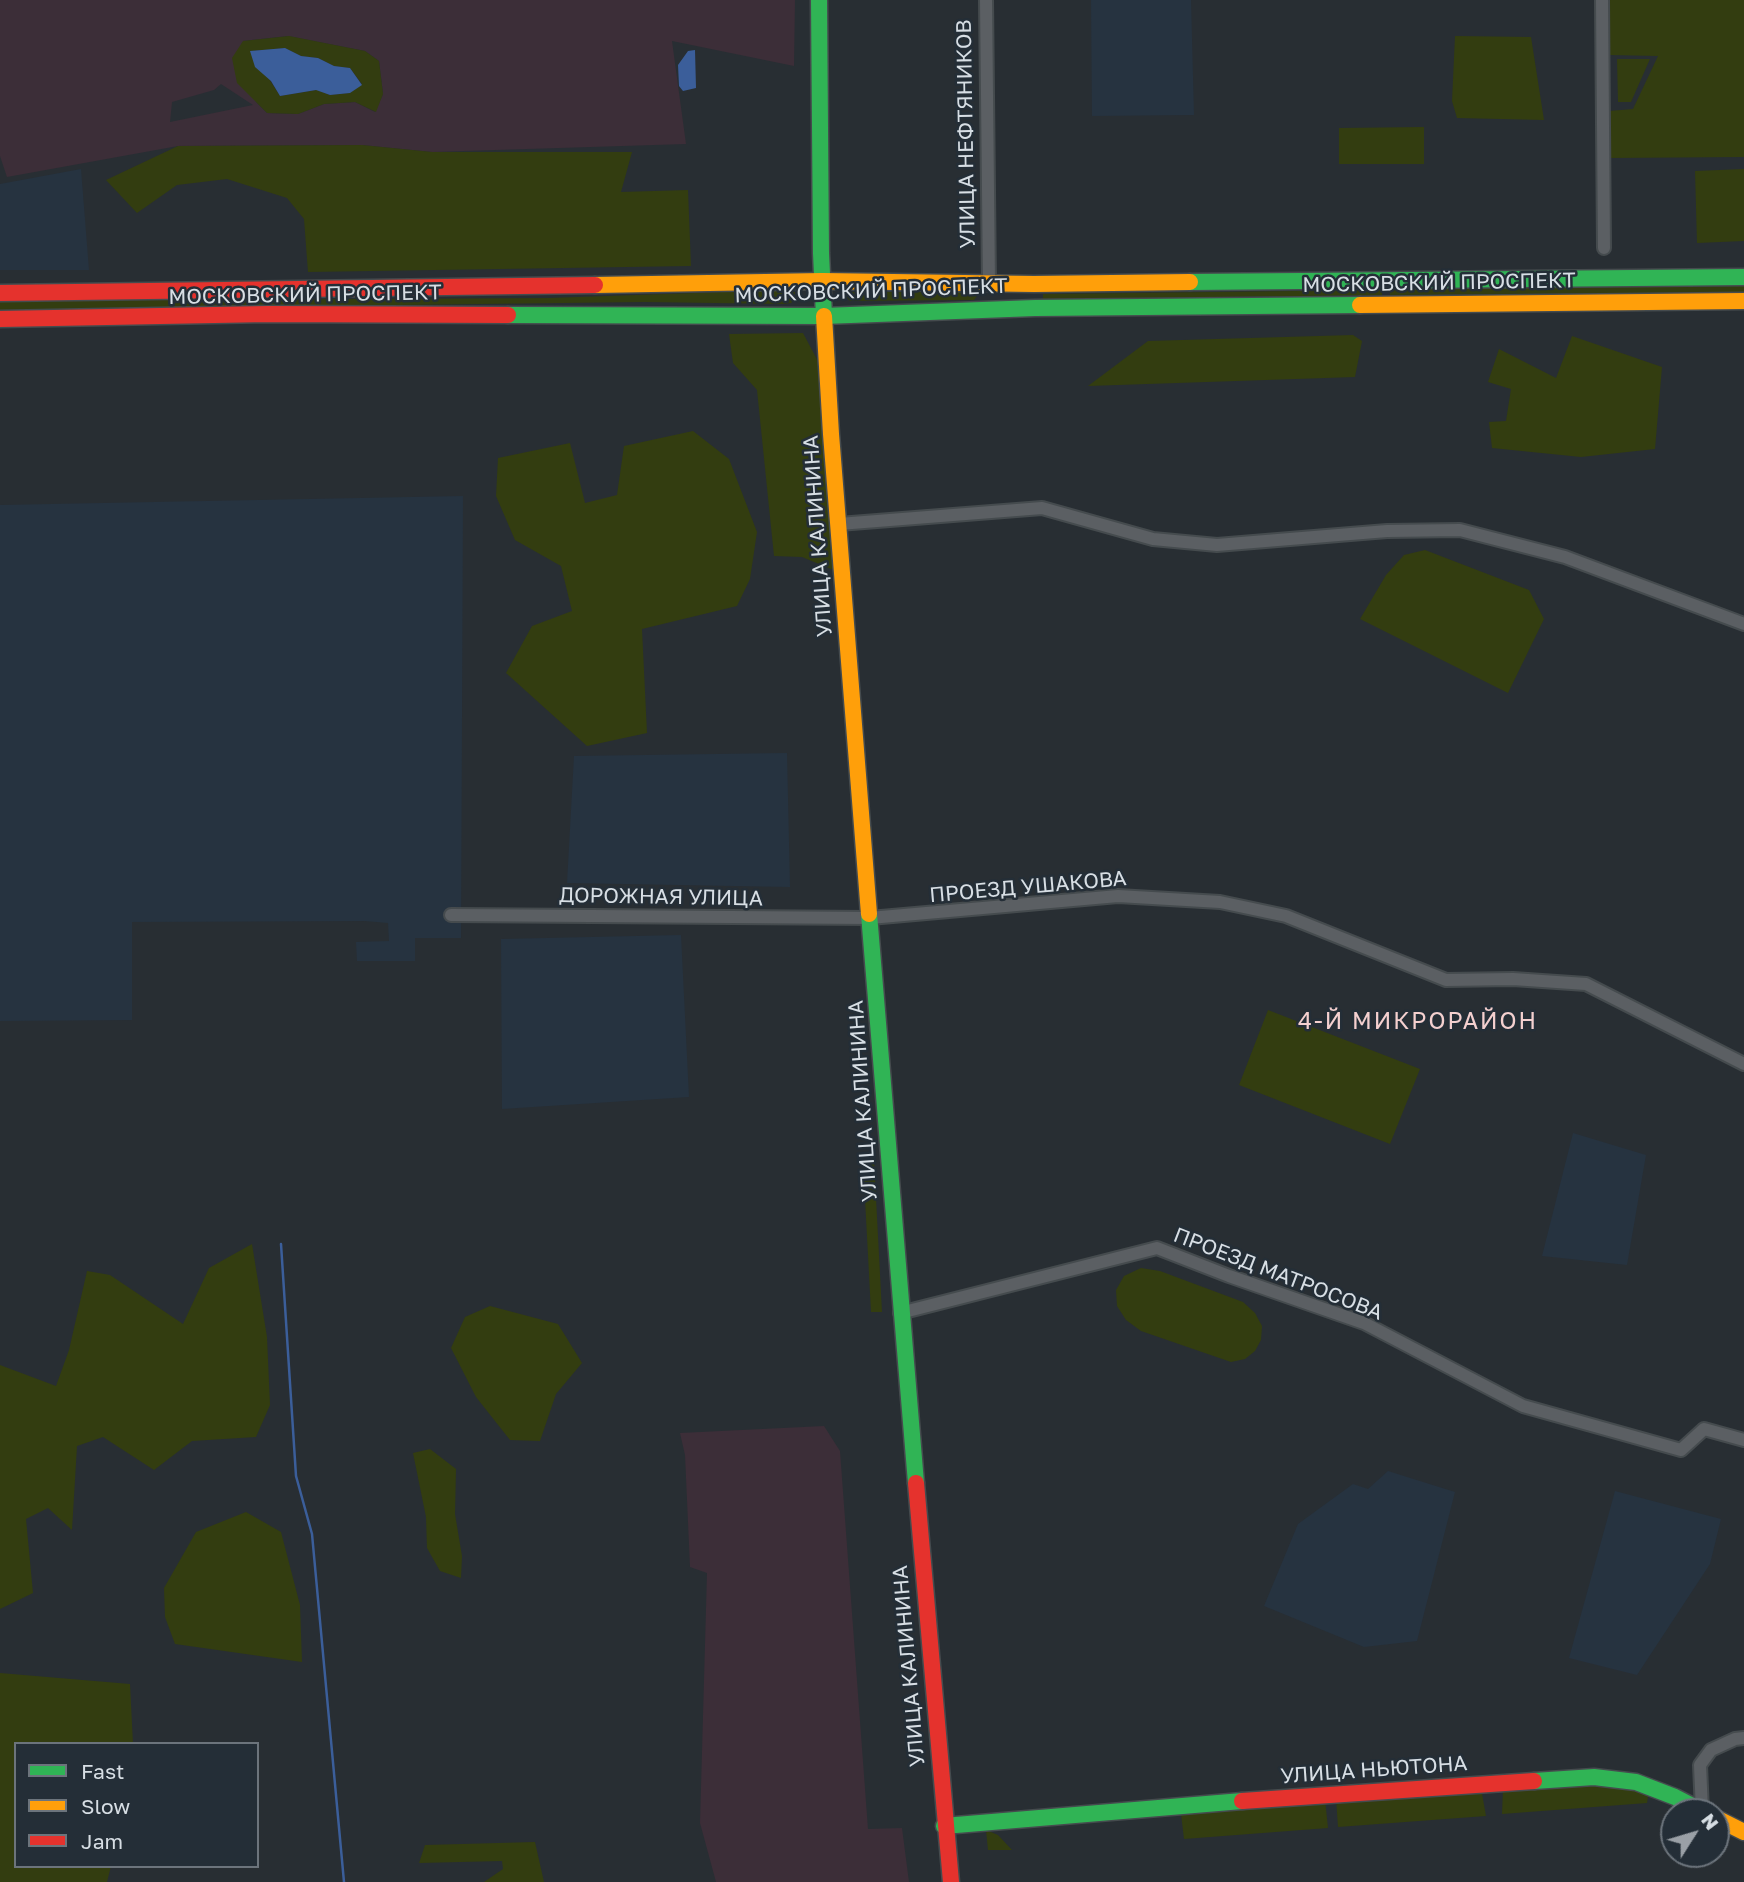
<!DOCTYPE html>
<meta charset="utf-8">
<style>
body{margin:0}
#map{position:relative;width:1744px;height:1882px;overflow:hidden;background:#282e33;font-family:"Golos Text",sans-serif}
canvas{display:block}
.legend{position:absolute;left:14px;top:1742px;width:245px;height:126px;box-sizing:border-box;background:#242e37;border:2px solid #6c747c;margin:0;padding:9px 12px;list-style:none;font-size:21px;color:#d7dee4}
.legend li{display:flex;align-items:center;gap:14px;height:35px}
.legend b{width:35px;border:2px solid #6c747c}
.north{position:absolute;left:1660px;top:1798px;width:70px;height:70px;box-sizing:border-box;background:#242e37;border:2px solid #6c747c;border-radius:50%;rotate:53deg;font-size:19px;font-weight:700;line-height:28px;text-align:center;color:#d7dee4}
.north::after{content:'';display:block;margin:auto;width:24px;height:32px;background:#9aa0a6;clip-path:polygon(50% 0,100% 100%,50% 72%,0 100%)}
</style>
<div id="map">
<canvas width="1744" height="1882"></canvas>
<ul class="legend">
<li><b style="height:9px;background:#30b455"></b>Fast</li>
<li><b style="height:9px;background:#ff9f0a"></b>Slow</li>
<li><b style="height:9px;background:#e5322d"></b>Jam</li>
</ul>
<div class="north">N</div>
</div>
<script>
const g = document.querySelector('canvas').getContext('2d');
g.lineJoin = 'round';
function paint(path, color) { g.fillStyle = color; g.fill(path, 'evenodd'); }
const toPath = rows => new Path2D(rows.map(r => 'M' + r).join(''));
function strokePath(path, color, width, dash) { g.strokeStyle = color; g.lineWidth = width; g.lineCap = dash ? 'butt' : 'round'; g.setLineDash(dash || []); g.stroke(path); }
function label(font, color, halo, rows, align = 'center') {
  g.font = font + ' "Golos Text",sans-serif'; g.lineWidth = 5; g.setLineDash([]); g.textBaseline = 'middle'; g.strokeStyle = halo; g.fillStyle = color; for (const [text, x, y, turn = 0] of rows) {
    g.save(); g.translate(x, y); g.rotate((+turn || 0) * Math.PI / 180); g.textAlign = isNaN(turn) ? turn : align; if (halo) g.strokeText(text, 0, 0); g.fillText(text, 0, 0); g.restore();
  }
}
const built = toPath([
 [1091,0,1191,0,1194,115,1092,116],
 [81,169,89,270,0,270,0,184],
 [463,496,461,938,415,938,415,961,357,961,356,942,389,941,388,923,365,921,132,922,132,1020,0,1021,0,505],
 [787,753,790,887,567,883,574,756],
 [681,935,689,1097,502,1109,501,939],
 [1573,1133,1646,1155,1627,1265,1542,1256],
 [1388,1471,1455,1492,1417,1641,1364,1647,1264,1606,1298,1524,1353,1484,1368,1489],
 [1615,1491,1721,1519,1710,1564,1637,1675,1569,1658]
]);
const industrial = toPath([
 [0,0,795,0,794,66,672,41,686,144,432,152,362,145,178,146,7,177,0,156],
 [288,36,365,51,379,61,383,94,375,112,355,102,324,104,298,114,267,113,256,102,243,41],
 [221,84,253,105,170,122,172,102,214,90],
 [824,1426,840,1451,868,1829,902,1828,909,1882,716,1882,700,1823,707,1573,690,1567,685,1455,680,1433]
]);
const green = toPath([
 [1607,0,1744,0,1744,157,1609,158,1609,111,1633,109,1658,56,1608,55],
 [289,36,365,51,379,61,383,94,376,112,355,102,324,104,298,114,267,113,237,83,232,58,243,41],
 [285,48,301,56,318,58,334,66,350,68,362,84,350,93,330,95,317,90,280,96,251,51],
 [1455,36,1531,37,1544,120,1457,118,1452,101],
 [1617,59,1650,59,1631,102,1618,102],
 [1424,127,1424,164,1339,164,1339,128],
 [362,145,432,152,632,152,621,192,688,190,691,266,308,272,304,219,287,198,227,179,177,185,137,213,106,180,178,146],
 [1744,169,1744,241,1697,243,1695,171],
 [1744,286,1744,292,1390,295,1390,289],
 [782,290,795,292,794,300,791,303,783,304,644,302,0,310,0,301,548,298],
 [1382,290,1382,295,1043,299,1043,294],
 [850,292,974,292,978,295,974,300,850,301,846,296],
 [803,333,820,365,836,571,802,557,774,556,757,390,733,363,729,334],
 [1353,335,1362,341,1355,377,1088,386,1148,341],
 [1572,336,1662,367,1655,449,1581,457,1492,448,1489,422,1506,421,1511,389,1488,382,1499,349,1556,378],
 [693,431,729,459,757,532,750,579,737,606,642,629,647,733,587,746,506,673,532,626,572,611,561,566,515,540,496,496,498,458,570,443,585,503,617,495,624,446],
 [1425,550,1529,590,1544,619,1508,693,1360,619,1386,575,1404,555],
 [1268,1010,1420,1069,1390,1144,1239,1085],
 [874,1160,882,1312,871,1312,863,1161],
 [252,1244,267,1337,270,1405,256,1437,192,1441,154,1470,103,1437,77,1446,72,1530,48,1508,26,1519,33,1593,0,1609,0,1365,56,1386,69,1350,87,1271,110,1275,183,1324,209,1268],
 [1141,1268,1160,1271,1243,1302,1255,1313,1262,1326,1261,1340,1255,1351,1245,1359,1231,1362,1141,1331,1126,1320,1117,1306,1116,1290,1124,1276],
 [490,1306,558,1324,582,1363,556,1394,540,1441,510,1440,476,1397,451,1348,465,1317],
 [430,1449,456,1469,455,1514,462,1556,461,1578,440,1571,427,1548,426,1517,413,1453],
 [246,1512,281,1532,300,1605,302,1662,175,1644,165,1617,164,1588,196,1532],
 [0,1673,130,1684,133,1744,16,1744,16,1866,111,1866,107,1882,0,1882],
 [1601,1782,1649,1791,1647,1803,1502,1814,1503,1789],
 [1481,1788,1486,1816,1338,1827,1336,1798],
 [1325,1799,1328,1828,1184,1839,1181,1814],
 [986,1830,998,1835,1012,1850,988,1850],
 [535,1842,544,1882,484,1882,503,1869,502,1861,419,1863,425,1845]
]);
const water = toPath([
 [285,48,301,56,318,58,334,66,350,68,362,85,350,93,330,95,316,90,280,96,271,81,255,67,250,51],
 [695,50,696,88,683,91,679,86,678,65,688,51]
]);
const stream = toPath([
 [281,1244,296,1476,312,1534,344,1882]
]);
const street = toPath([
 [986,0,989,284],
 [1602,0,1604,248],
 [839,524,1042,508,1153,539,1217,545,1387,531,1460,530,1565,557,1744,624],
 [451,915,870,918,1118,896,1220,902,1286,916,1446,980,1513,979,1586,984,1744,1064],
 [900,1313,1157,1248,1229,1276,1364,1323,1523,1406,1681,1450,1704,1429,1744,1440],
 [1702,1811,1700,1765,1711,1750,1735,1739,1744,1738]
]);
const fast = toPath([
 [1190,282,1744,277],
 [508,315,824,316,821,253,819,0],
 [824,316,1035,308,1360,305],
 [869,914,916,1483],
 [1534,1781,1594,1777,1636,1782,1675,1797,1704,1812],
 [944,1826,1242,1801]
]);
const slow = toPath([
 [822,281,1034,284,1190,282],
 [595,285,822,281],
 [1360,305,1744,301],
 [824,316,831,434,869,914],
 [1716,1818,1744,1832]
]);
const jam = toPath([
 [0,293,595,285],
 [0,319,268,314,508,315],
 [916,1483,951,1882],
 [1242,1801,1534,1781]
]);
const streetNames = [
 ["УЛИЦА НЕФТЯНИКОВ",966,134,-91],
 ["МОСКОВСКИЙ ПРОСПЕКТ",1439,283,-1],
 ["МОСКОВСКИЙ ПРОСПЕКТ",871,291,-2],
 ["МОСКОВСКИЙ ПРОСПЕКТ",305,295,-1],
 ["УЛИЦА КАЛИНИНА",818,536,-94],
 ["ПРОЕЗД УШАКОВА",1028,887,-5],
 ["ДОРОЖНАЯ УЛИЦА",661,897,1],
 ["УЛИЦА КАЛИНИНА",863,1101,-94],
 ["ПРОЕЗД МАТРОСОВА",1278,1274,21],
 ["УЛИЦА КАЛИНИНА",909,1666,-95],
 ["УЛИЦА НЬЮТОНА",1374,1770,-4]
];
const neighbourhoodNames = [
 ["4-Й МИКРОРАЙОН",1418,1022]
];
paint(built, '#263340');
paint(industrial, '#3c2e38');
paint(green, '#333d10');
paint(water, '#3b5e9a');
strokePath(stream, '#3b5e9a', 2.5);
strokePath(street, '#454b4e', 16);
strokePath(fast, '#454b4e', 19);
strokePath(slow, '#454b4e', 19);
strokePath(jam, '#454b4e', 19);
strokePath(street, '#5b5f63', 12);
strokePath(fast, '#30b455', 16);
strokePath(slow, '#ff9f0a', 16);
strokePath(jam, '#e5322d', 16);
label('21px', '#d7dee4', '#242e37', streetNames);
g.letterSpacing = '2px';
label('23px', '#f4d0cf', '#242e37', neighbourhoodNames);
g.letterSpacing = '0px';
</script>
